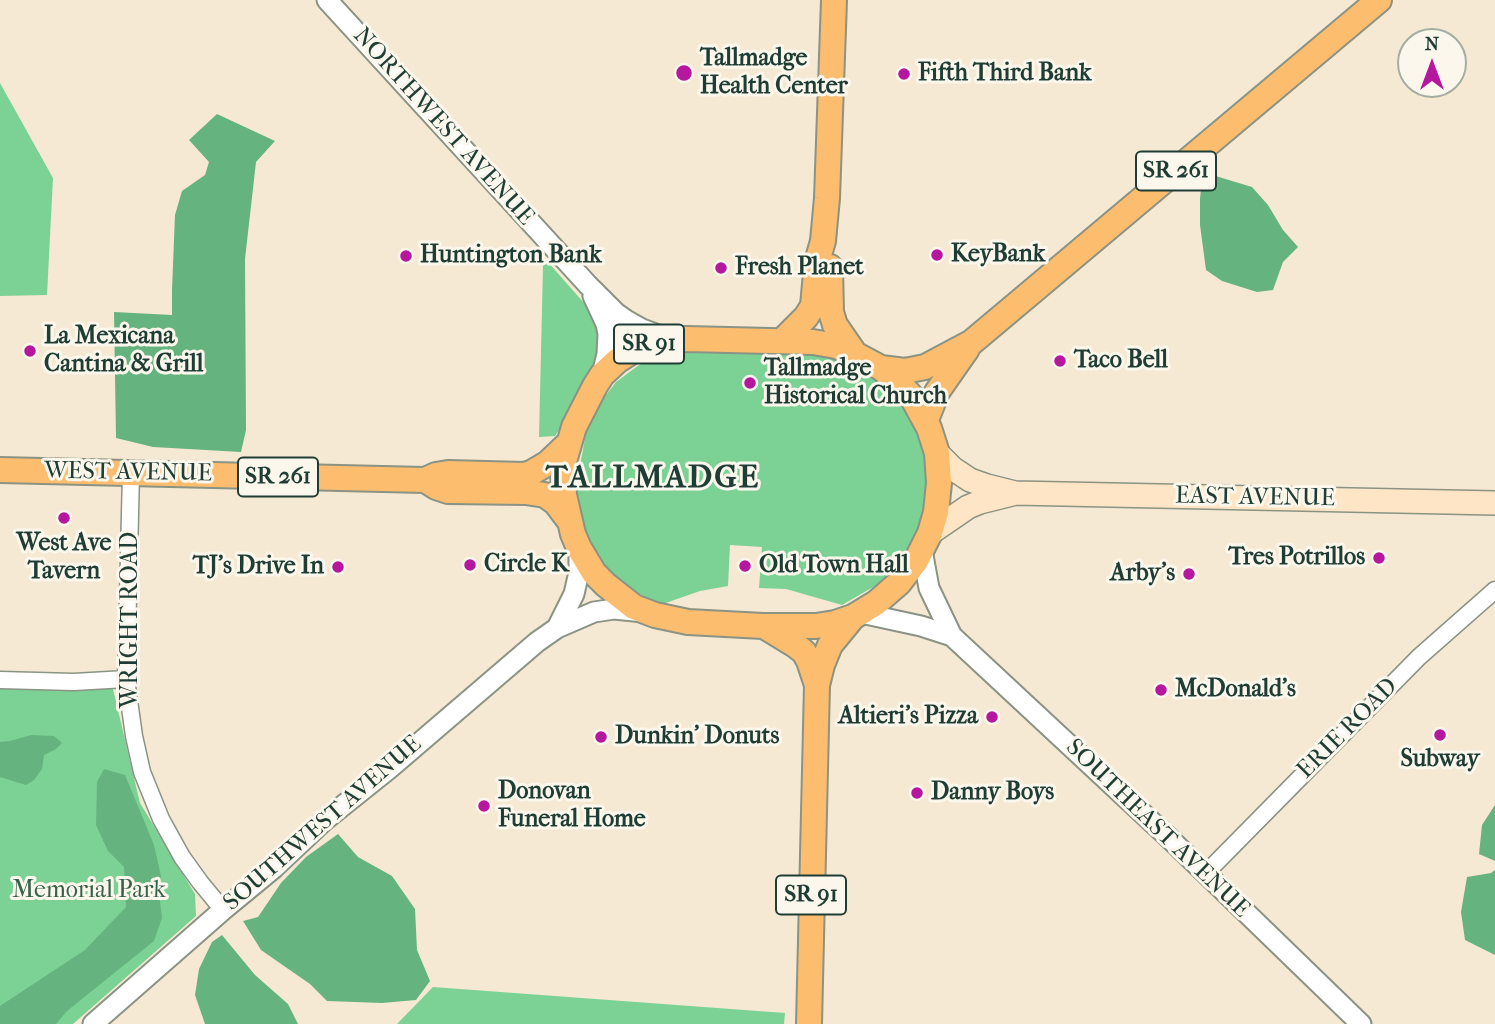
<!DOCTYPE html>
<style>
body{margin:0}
#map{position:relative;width:1495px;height:1024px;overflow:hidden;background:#f6e9d3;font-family:"IM FELL French Canon",serif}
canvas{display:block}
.north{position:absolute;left:1397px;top:28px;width:70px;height:70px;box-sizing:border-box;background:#fbf7ec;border:2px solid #a3ada2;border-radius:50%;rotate:0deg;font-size:19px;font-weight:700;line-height:28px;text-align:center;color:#1f3d34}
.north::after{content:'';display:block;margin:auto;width:24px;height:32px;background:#b5179e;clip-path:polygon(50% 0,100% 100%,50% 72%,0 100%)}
</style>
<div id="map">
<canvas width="1495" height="1024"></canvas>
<div class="north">N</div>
</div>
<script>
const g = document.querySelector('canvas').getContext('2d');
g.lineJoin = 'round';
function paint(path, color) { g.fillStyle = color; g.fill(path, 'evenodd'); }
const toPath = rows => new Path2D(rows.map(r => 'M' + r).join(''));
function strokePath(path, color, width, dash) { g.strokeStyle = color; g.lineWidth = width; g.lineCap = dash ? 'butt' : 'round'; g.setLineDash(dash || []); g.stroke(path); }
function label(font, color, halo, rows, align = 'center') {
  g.font = font + ' "IM FELL French Canon",serif'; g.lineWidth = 6; g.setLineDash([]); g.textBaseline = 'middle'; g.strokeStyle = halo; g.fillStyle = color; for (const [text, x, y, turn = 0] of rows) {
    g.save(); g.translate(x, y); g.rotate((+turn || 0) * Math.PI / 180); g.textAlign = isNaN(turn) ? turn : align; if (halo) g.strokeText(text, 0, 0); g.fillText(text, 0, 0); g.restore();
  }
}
const green = toPath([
 [0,83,53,178,47,295,0,296],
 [540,253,592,312,602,333,599,361,567,418,555,436,539,437,543,266,533,255],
 [673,351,817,355,854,363,878,381,899,402,916,428,926,458,926,494,921,525,902,561,880,583,842,605,786,589,759,588,762,547,730,545,728,586,700,591,660,605,623,585,592,554,580,517,576,487,586,433,603,399,616,382,639,365],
 [0,687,113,689,140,803,195,894,196,916,73,1024,0,1024],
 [433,987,785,1013,784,1024,397,1024]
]);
const forest = toPath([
 [217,114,275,141,256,162,245,259,246,430,241,452,153,447,116,438,114,312,172,315,172,290,175,215,182,191,205,175,209,162,189,140],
 [1209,174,1252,187,1268,205,1283,230,1298,247,1283,262,1273,290,1257,292,1222,281,1206,270,1200,225,1200,199,1202,179],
 [31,735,54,736,62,743,56,749,44,755,42,769,34,780,26,785,0,777,0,742,10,741],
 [104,769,125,775,154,845,161,876,159,893,162,918,154,941,67,1011,56,1024,0,1024,0,1006,85,950,126,907,124,867,108,851,96,825,97,782],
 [1495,805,1495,861,1479,854,1482,825],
 [338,834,358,857,392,876,415,909,417,950,430,981,416,1000,382,1003,327,1001,310,984,261,950,243,921,258,917,281,883,306,857],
 [1495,870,1495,955,1465,940,1461,912,1467,877,1491,873],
 [222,935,255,975,288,1004,298,1024,205,1024,195,995,199,969,212,942]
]);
const minor = toPath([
 [131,473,126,679,134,736,142,772,161,819,182,857,200,882,223,910],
 [0,680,74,682,126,679],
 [1205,874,1419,657,1495,590]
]);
const tertiary = toPath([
 [327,0,588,285,616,313,626,320,642,329,672,340],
 [593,296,606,324,608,334,607,354,602,375],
 [922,550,929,588,952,636],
 [861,613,921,626,952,636,1168,837,1361,1024],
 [557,628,574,594,579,572,579,548],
 [93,1024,223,910,274,868,325,820,390,768,537,642,557,628,594,612,614,609,644,612]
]);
const secondary = toPath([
 [937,453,952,468,970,480,987,486,1015,493,1495,503],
 [930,533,968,507,980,502,1012,494]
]);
const primary = toPath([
 [830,267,831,312,835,325,855,354],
 [686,339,813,342,836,346,855,354,881,368,896,380,912,397,929,428,937,453,939,483,936,512,930,533,916,561,899,583,876,603,853,617,835,623,816,626,763,626,688,622,655,615,634,607,606,585,594,573,579,548,573,534,564,495,563,472,565,458,574,427,595,386,602,375,617,361,634,350,648,344,686,339],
 [782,341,806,317,813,306,817,262,823,241,827,198,834,0],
 [881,368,905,371,925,367,972,342,1379,0],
 [926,420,937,392,967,349],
 [0,470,425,480,436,475,448,473,524,475,531,473,548,463,568,444],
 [425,480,436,487,448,491,526,492,545,495,556,503,568,519],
 [764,626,795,645,804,652,809,661,817,685],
 [809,1024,817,685,822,665,830,645,853,617]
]);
const markers = [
 [684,73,9,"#b5179e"],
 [904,74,7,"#b5179e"],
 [937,255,7,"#b5179e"],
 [406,256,7,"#b5179e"],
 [721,268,7,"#b5179e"],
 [30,351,7,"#b5179e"],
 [1060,361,7,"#b5179e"],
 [750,383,7,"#b5179e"],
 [64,518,7,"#b5179e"],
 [1379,558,7,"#b5179e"],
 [470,565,7,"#b5179e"],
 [745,566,7,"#b5179e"],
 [338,567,7,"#b5179e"],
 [1189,574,7,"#b5179e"],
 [1161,690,7,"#b5179e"],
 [992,717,7,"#b5179e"],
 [1440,735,7,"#b5179e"],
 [601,737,7,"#b5179e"],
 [917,793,7,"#b5179e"],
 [484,806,7,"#b5179e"]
];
const shields = [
 [1176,171,80],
 [649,344,70],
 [278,477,80],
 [811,895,70]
];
const shieldNames = [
 ["SR 261",1176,171],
 ["SR 91",649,344],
 ["SR 261",278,477],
 ["SR 91",811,895]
];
const poiNames = [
 ["Tallmadge",700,59],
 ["Health Center",700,87],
 ["Fifth Third Bank",918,74],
 ["KeyBank",951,255],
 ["Huntington Bank",420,256],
 ["Fresh Planet",735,268],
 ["La Mexicana",44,337],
 ["Cantina & Grill",44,365],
 ["Taco Bell",1074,361],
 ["Tallmadge",764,369],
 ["Historical Church",764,397],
 ["West Ave",64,544,"center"],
 ["Tavern",64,572,"center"],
 ["Tres Potrillos",1365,558,"right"],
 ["Circle K",484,565],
 ["Old Town Hall",759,566],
 ["TJ's Drive In",324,567,"right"],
 ["Arby's",1175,574,"right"],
 ["McDonald's",1175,690],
 ["Altieri's Pizza",978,717,"right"],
 ["Dunkin' Donuts",615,737],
 ["Subway",1440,760,"center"],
 ["Donovan",498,792],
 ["Funeral Home",498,820],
 ["Danny Boys",931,793]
];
const streetNames = [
 ["NORTHWEST AVENUE",443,127,48],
 ["WEST AVENUE",128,473,1],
 ["EAST AVENUE",1255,498,1],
 ["WRIGHT ROAD",131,620,-90],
 ["ERIE ROAD",1348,729,-45],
 ["SOUTHWEST AVENUE",323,824,-41],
 ["SOUTHEAST AVENUE",1157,829,44]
];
const parkNames = [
 ["Memorial Park",89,891]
];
const districtNames = [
 ["TALLMADGE",653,479]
];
paint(green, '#7cd195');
paint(forest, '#65b37e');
strokePath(minor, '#8a9384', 19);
strokePath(tertiary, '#8a9384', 23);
strokePath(secondary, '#8a9384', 26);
strokePath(primary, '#8a9384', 28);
strokePath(minor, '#fff', 16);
strokePath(tertiary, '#fff', 19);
strokePath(secondary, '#fee5c5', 23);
strokePath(primary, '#fcbd6f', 24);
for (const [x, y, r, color] of markers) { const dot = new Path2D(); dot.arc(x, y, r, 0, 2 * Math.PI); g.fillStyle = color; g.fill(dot); strokePath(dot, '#fbf7ec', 2.5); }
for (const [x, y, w] of shields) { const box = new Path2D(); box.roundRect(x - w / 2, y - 19.5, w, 39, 5); g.fillStyle = '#fbf7ec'; g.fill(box); strokePath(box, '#1f3d34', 2); }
label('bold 23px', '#1f3d34', null, shieldNames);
label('bold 24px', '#1f3d34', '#fbf7ec', poiNames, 'left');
label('24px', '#1f3d34', '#fbf7ec', streetNames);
label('24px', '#36624c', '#fbf7ec', parkNames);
g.letterSpacing = '2px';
label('bold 32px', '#1f3d34', '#fbf7ec', districtNames);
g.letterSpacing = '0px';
</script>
